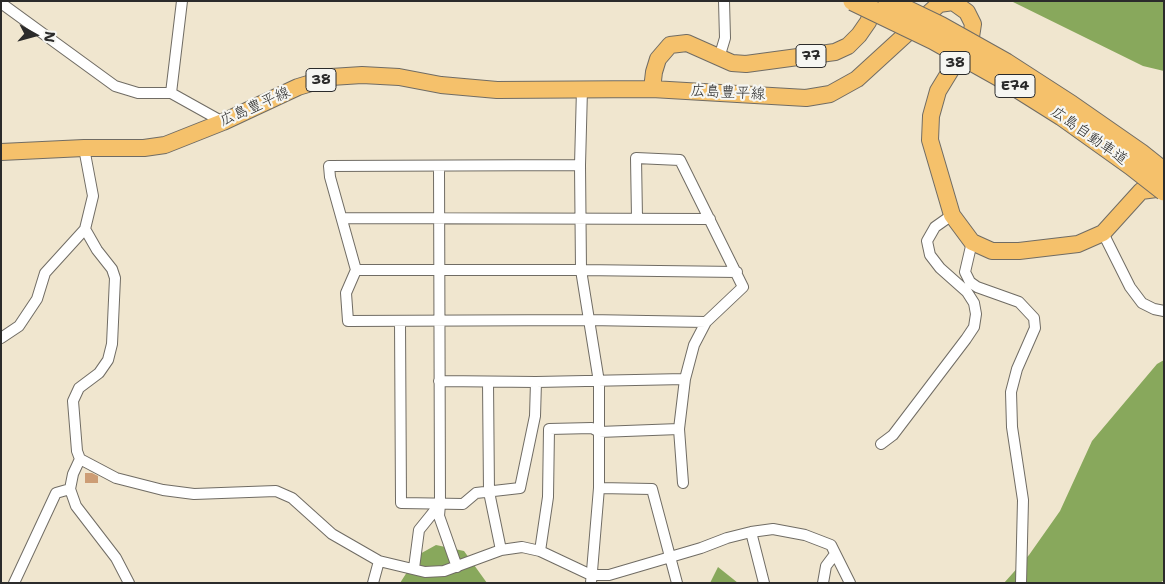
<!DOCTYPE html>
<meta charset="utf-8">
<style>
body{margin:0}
#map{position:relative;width:1165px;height:584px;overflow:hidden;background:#f0e6cf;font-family:"Shantell Sans",sans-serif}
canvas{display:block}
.frame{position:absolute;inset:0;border:2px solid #2b2b2b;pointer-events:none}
.north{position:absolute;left:10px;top:10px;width:50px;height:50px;-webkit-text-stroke:4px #f6f6f2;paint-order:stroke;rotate:97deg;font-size:14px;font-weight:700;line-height:20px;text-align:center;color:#2b2b2b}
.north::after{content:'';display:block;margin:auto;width:18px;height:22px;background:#2b2b2b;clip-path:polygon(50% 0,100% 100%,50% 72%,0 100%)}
</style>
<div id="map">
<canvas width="1165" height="584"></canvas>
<div class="frame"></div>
<div class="north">N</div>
</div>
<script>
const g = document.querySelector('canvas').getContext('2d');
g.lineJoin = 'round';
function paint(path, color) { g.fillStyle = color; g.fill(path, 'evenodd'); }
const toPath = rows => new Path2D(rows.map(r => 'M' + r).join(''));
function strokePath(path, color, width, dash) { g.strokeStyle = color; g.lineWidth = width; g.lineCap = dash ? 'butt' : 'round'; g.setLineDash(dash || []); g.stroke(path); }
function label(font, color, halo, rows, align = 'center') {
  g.font = font + ' "Shantell Sans","Klee One",sans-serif'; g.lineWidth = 4.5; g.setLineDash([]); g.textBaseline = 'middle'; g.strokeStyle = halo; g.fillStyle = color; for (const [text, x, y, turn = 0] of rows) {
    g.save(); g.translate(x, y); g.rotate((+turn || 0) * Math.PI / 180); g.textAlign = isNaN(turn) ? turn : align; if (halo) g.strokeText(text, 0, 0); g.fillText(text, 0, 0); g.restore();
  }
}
const forest = toPath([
 [1011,1,1164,1,1164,71,1143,66],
 [1164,360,1164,580,1160,583,1004,583,1029,555,1060,511,1092,441,1157,364],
 [436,545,464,551,487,583,400,583,418,555],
 [718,567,738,583,710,583]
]);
const building = toPath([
 [85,473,92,473,98,476,98,483,85,483]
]);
const minor = toPath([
 [1,3,115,86,138,93,171,93,223,122],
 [719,58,725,38,724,1],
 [582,89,580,165,581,270,599,382,599,488,591,583],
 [171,93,182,1],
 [84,148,93,196,85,229,97,250,112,269,115,278,112,344,108,360,99,373,79,388,73,401,77,451,80,459,116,478,163,490,194,494,276,491,292,498,332,534,379,561,425,572,444,571,501,550,522,547,540,551,591,575,609,575,701,548,727,538,751,532,773,529,805,535,831,545,850,583],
 [580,165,329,166,330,177,356,270,346,293,348,321,588,320,706,322],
 [342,218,710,219],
 [637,218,636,158,680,160,743,287,706,322,694,345,685,379,679,429,683,483],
 [1103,233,1130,287,1142,303,1154,309,1164,311],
 [972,242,965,272,970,282,977,287,1019,302,1034,318,1035,328,1017,369,1011,392,1012,427,1023,500,1021,583],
 [356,270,581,270,737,272],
 [400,321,401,503,463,504,476,493,520,488,535,416,536,382],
 [1,338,19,326,37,299,45,273,85,229],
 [439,381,536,382,685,379],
 [488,382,489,492,501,550],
 [881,444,893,435,966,339,974,327,976,314,974,303,967,292,940,268,930,255,927,241,935,227,952,215],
 [80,459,73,474,70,489,76,506,116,558,129,583],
 [599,488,652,489,677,583],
 [440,504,439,516,457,567],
 [751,532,764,583],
 [540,551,548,497,549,429,592,428,599,432,679,429],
 [414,568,419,530,440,504,439,166],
 [14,583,56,493,70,489],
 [373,583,379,561],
 [823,583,826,566,835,554]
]);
const primary = toPath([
 [652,89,654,72,658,59,670,45,687,43,732,63,746,64,835,52,848,46,859,35,868,22,877,1],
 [1,152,84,148,144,148,165,145,223,122,298,87,331,77,362,75,399,77,441,85,497,90,652,89,806,98,830,94,857,79,939,4,953,2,967,12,973,24,971,37,938,91,931,116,930,140,952,215,972,242,992,251,1019,251,1078,244,1103,233,1141,191,1164,188]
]);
const motorwayBridge = toPath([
 [853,1,934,40,1000,77,1062,116,1132,166,1164,191],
 [888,1,940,26,1006,63,1071,105,1140,153,1164,172]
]);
const shields = [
 [811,56,30],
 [955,63,30],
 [321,80,30],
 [1015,86,40]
];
const shieldNames = [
 ["77",811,56],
 ["38",955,63],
 ["38",321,80],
 ["E74",1015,86]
];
const streetNames = [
 ["広島豊平線",728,93,3],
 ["広島豊平線",255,107,-24],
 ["広島自動車道",1089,136,35]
];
paint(forest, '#88a85c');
paint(building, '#cd9d75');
strokePath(minor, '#706c64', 12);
strokePath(primary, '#706c64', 18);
strokePath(minor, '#fff', 10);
strokePath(primary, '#f5c16b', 16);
strokePath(motorwayBridge, '#706c64', 21, []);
strokePath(motorwayBridge, '#f5c16b', 19);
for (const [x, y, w] of shields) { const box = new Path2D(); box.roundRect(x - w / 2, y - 11.5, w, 23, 4); g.fillStyle = '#f6f6f2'; g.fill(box); strokePath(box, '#2b2b2b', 1); }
label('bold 14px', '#2b2b2b', null, shieldNames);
label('15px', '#2b2b2b', '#f6f6f2', streetNames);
</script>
